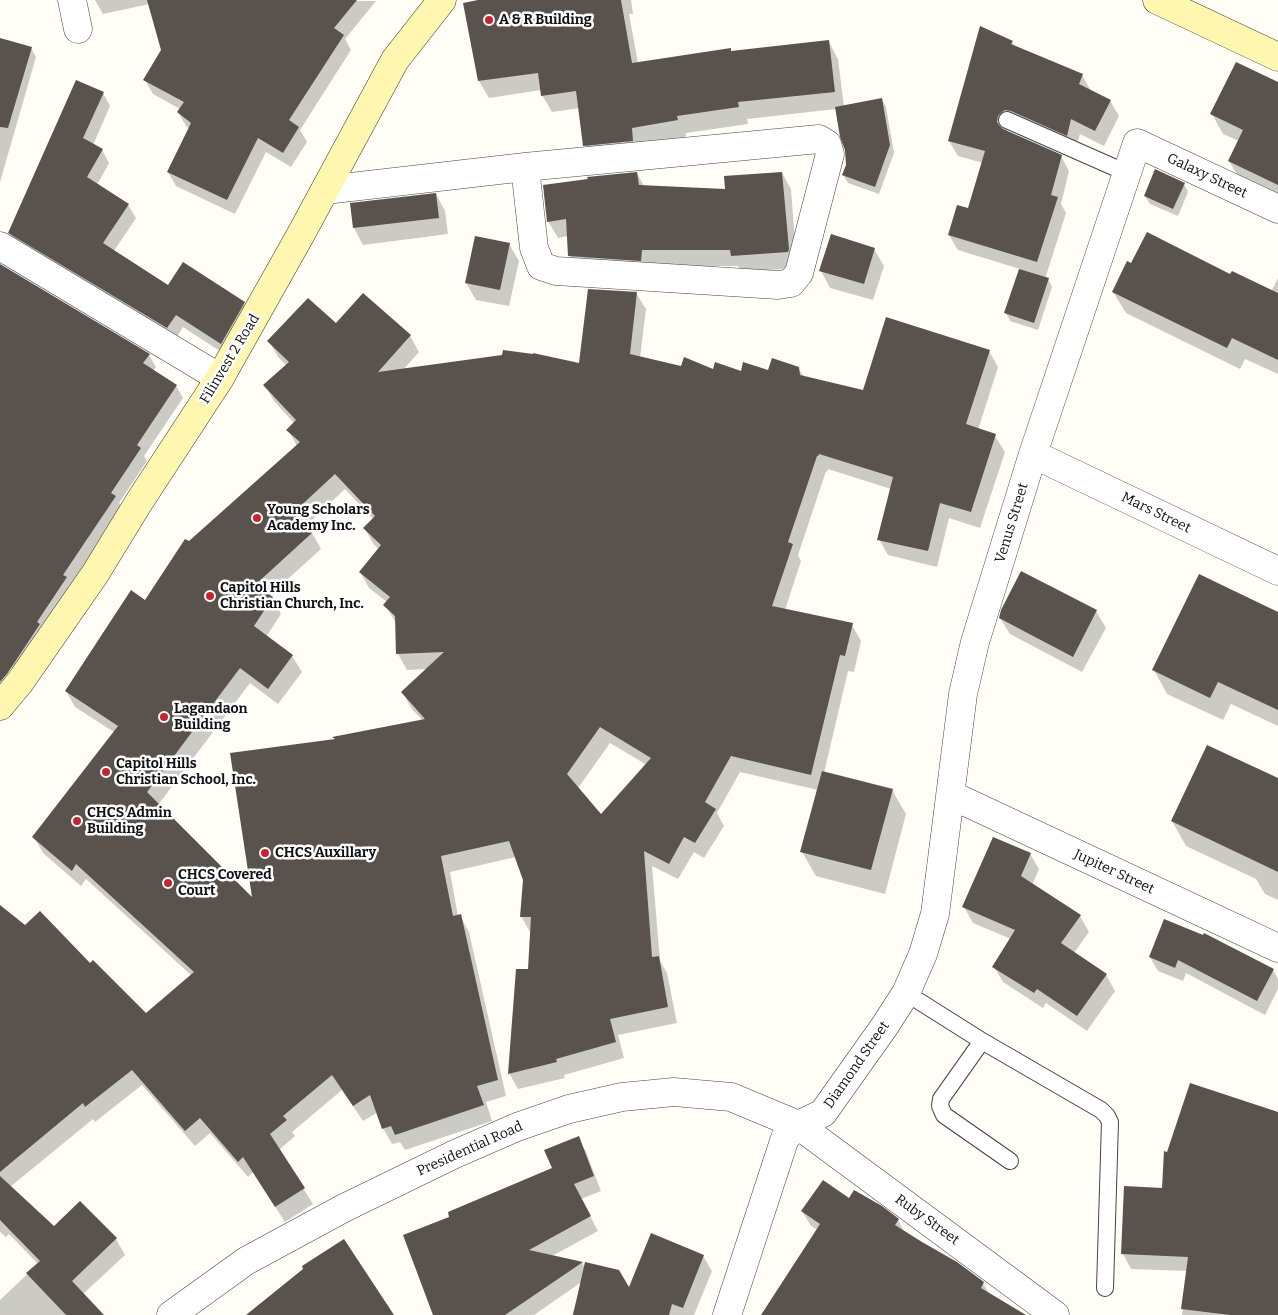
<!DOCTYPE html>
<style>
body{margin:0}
canvas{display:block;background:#fffdf5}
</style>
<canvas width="1278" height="1315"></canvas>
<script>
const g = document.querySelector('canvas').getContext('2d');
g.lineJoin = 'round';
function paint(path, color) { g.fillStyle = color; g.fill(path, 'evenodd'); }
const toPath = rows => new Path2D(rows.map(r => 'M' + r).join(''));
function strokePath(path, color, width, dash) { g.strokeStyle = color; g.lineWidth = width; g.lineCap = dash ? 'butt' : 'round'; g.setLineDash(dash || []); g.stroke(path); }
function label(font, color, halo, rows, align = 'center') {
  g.font = font + ' Bitter,serif'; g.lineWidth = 5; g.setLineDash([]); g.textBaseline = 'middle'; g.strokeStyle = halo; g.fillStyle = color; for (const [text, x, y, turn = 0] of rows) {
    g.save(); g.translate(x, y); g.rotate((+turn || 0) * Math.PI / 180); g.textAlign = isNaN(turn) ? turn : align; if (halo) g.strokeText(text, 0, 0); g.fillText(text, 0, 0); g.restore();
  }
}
const shadow = toPath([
 [95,0,168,0,103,14],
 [211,0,376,1,345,39,351,50,300,130,307,142,291,167,266,152,235,214,176,186,168,172,189,129,186,126,178,112,180,109,153,94,145,80],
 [484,0,631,0,633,14,629,14,638,63,829,42,838,59,844,107,882,99,886,107,894,153,879,194,848,183,843,175,847,165,846,150,836,109,747,119,748,124,686,133,686,137,640,145,594,162,585,145,580,108,552,112,542,95,541,90,489,98,479,81],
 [0,39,31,48,36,57,0,182],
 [1012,42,1015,48,1082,75,1091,91,1110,101,1119,116,1104,146,1080,134,1075,150,1010,127,1006,132,1061,156,1069,171,1061,204,1066,213,1045,279,1048,279,1052,287,1038,330,1010,321,1006,313,1020,269,958,250,949,235,968,210,983,163,958,156,949,141],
 [1278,83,1278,199,1241,181,1229,161,1239,141,1223,134,1212,114],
 [103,93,110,106,93,145,102,150,109,163,97,185,128,205,136,218,114,251,168,287,244,303,251,316,229,357,183,327,175,340,17,246,10,233],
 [637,173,644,186,726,190,782,173,791,189,797,268,741,272,738,266,651,266,579,272,570,256,568,236,558,238,548,221],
 [1184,184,1188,192,1178,216,1150,204,1145,196],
 [436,194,445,211,448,234,363,245,354,228,351,204],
 [509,244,519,261,509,306,476,300,466,283],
 [874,249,884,266,873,300,830,288,821,271],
 [1132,265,1231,276,1271,292,1278,278,1278,374,1245,359,1240,369,1126,313,1113,292],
 [0,266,149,355,156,367,153,371,176,386,183,398,144,456,147,461,119,503,122,508,70,586,21,673,9,666,0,678],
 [636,293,646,309,640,358,681,368,742,372,769,372,798,368,804,377,864,392,989,351,998,367,978,430,995,436,1005,452,980,528,949,518,937,567,888,555,879,539,891,489,828,469,827,472,826,471,798,555,801,561,785,610,852,625,861,641,854,672,848,671,824,773,892,790,906,814,885,894,816,876,802,852,818,790,740,772,717,813,724,826,704,858,694,852,678,879,652,866,660,961,667,973,677,1023,618,1035,624,1058,564,1075,565,1078,518,1089,509,1073,529,970,530,932,521,916,524,880,516,857,450,872,458,916,460,916,469,932,506,1096,486,1102,492,1121,405,1150,400,1142,392,1144,383,1128,378,1112,363,1121,342,1090,292,1132,295,1136,279,1150,313,1204,285,1222,253,1172,248,1177,210,1133,195,1146,142,1085,95,1122,93,1119,10,1187,54,1228,116,1239,125,1255,83,1294,102,1315,0,1315,0,1300,38,1264,9,1234,6,1237,0,1232,0,906,25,927,90,965,146,1015,192,976,86,879,81,886,43,853,34,837,114,732,75,707,66,691,145,601,189,543,297,446,288,430,294,423,274,401,265,385,287,366,278,357,269,341,336,325,410,336,419,352,403,370,580,365],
 [345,489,373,519,365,529,374,545,379,549,360,572,369,588,387,602,385,605,396,623,398,654,407,670,428,669,403,693,412,709,423,721,334,738,336,740,254,901,158,805,250,683,278,704,302,672,292,656,266,637,281,614,272,598,269,596,321,549,312,533,306,526],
 [610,743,647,765,601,816,578,788],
 [1096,611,1106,628,1082,672,1010,634,1000,618],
 [1278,612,1278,726,1231,704,1223,720,1167,694,1154,670],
 [1278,780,1278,900,1265,894,1256,879,1186,846,1172,821],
 [1030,854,1039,869,1032,885,1080,916,1089,932,1074,953,1106,975,1115,991,1087,1031,1046,1003,1043,1008,1003,982,994,967,1011,939,973,923,964,907],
 [1150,957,1273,970,1278,979,1278,989,1265,1015,1186,973,1183,981,1158,971],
 [1278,1115,1278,1315,1182,1315,1188,1271,1131,1269,1123,1254,1164,1189],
 [578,1138,586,1152,601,1191,581,1199,598,1231,552,1256,582,1263,587,1271,629,1289,703,1256,712,1271,694,1315,572,1315,583,1281,534,1315,434,1315,451,1218,553,1169],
 [849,1200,898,1220,905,1233,983,1283,990,1295,1024,1315,762,1315,818,1230,811,1226,802,1211]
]);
const building = toPath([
 [147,0,357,0,334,28,344,35,289,120,299,127,283,153,258,138,227,200,167,172,191,123,177,112,184,102,143,80,161,50],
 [478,0,621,0,632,63,731,48,731,51,829,40,835,92,738,102,739,107,677,116,678,120,632,128,633,141,583,146,576,91,541,96,538,73,478,81,463,3],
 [980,26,1013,41,1011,44,1083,74,1079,84,1111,100,1095,131,1071,119,1067,136,1011,111,1005,110,1002,112,998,116,997,122,999,125,1003,129,1062,155,1051,195,1058,197,1037,262,948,235,957,205,968,208,985,151,948,141],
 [0,38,32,47,8,128,0,127],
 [1236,62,1278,82,1278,185,1228,161,1243,130,1210,114],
 [76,80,104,92,83,138,103,149,87,177,129,204,103,243,168,285,183,262,245,302,221,344,176,315,167,328,8,233],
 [882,98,890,145,875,187,842,175,846,165,845,150,840,137,835,107],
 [1155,169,1185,183,1173,209,1144,196],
 [637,172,639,185,725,189,724,176,782,172,789,249,788,252,731,256,730,250,642,250,641,261,568,256,566,219,547,222,543,185,588,179,587,177],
 [436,193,439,218,353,228,350,203],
 [1147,232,1230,274,1232,271,1278,293,1278,360,1232,338,1227,348,1112,292,1127,261,1131,263],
 [831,234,875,248,864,284,819,271],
 [475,236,510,243,500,290,465,283],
 [0,264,150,354,143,363,177,385,137,445,141,448,111,493,116,496,63,575,67,577,37,622,40,624,7,674,0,682],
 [1019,269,1049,278,1034,323,1004,313],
 [588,289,637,292,630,354,681,366,684,357,713,369,715,362,741,371,743,362,768,370,772,358,799,367,800,375,863,390,886,317,990,350,966,424,996,434,971,512,940,503,928,551,877,540,893,477,819,454,818,456,817,456,788,542,793,544,772,606,853,623,845,656,840,655,811,775,731,756,705,802,716,809,695,843,684,837,669,864,644,851,652,957,659,956,668,1007,610,1019,616,1042,556,1059,557,1062,508,1074,516,969,528,969,531,917,520,917,523,880,509,841,441,856,453,916,461,914,498,1080,477,1086,484,1105,395,1135,391,1126,382,1129,370,1095,353,1106,332,1075,283,1116,287,1120,270,1134,305,1188,275,1207,243,1157,238,1162,200,1118,185,1131,132,1070,85,1107,83,1103,0,1172,0,905,25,925,40,911,90,963,93,960,146,1013,194,972,76,864,72,871,32,837,118,726,65,691,131,590,145,600,185,539,189,541,300,442,286,430,296,420,263,385,289,362,267,341,308,298,336,323,363,293,411,335,378,372,502,355,503,350,533,354,533,353,579,363],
 [335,474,375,516,363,528,381,545,359,572,390,597,383,605,395,616,396,654,444,652,401,692,425,719,332,737,335,739,230,753,252,897,147,792,240,668,268,689,293,655,254,626,273,597,255,585,313,532,294,512],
 [600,727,651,758,601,814,567,774],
 [1021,571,1097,610,1073,657,999,618,1001,610],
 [1199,574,1278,612,1278,710,1218,682,1210,698,1152,670],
 [1207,745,1278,778,1278,872,1171,821],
 [822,771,893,789,871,870,800,852],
 [993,837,1031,853,1021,876,1081,915,1061,943,1107,974,1077,1016,1037,989,1034,993,992,967,1015,930,962,907],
 [1164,919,1203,935,1204,933,1274,969,1257,1001,1178,960,1175,968,1149,957],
 [1190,1083,1278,1112,1278,1315,1230,1315,1181,1309,1188,1257,1121,1254,1124,1186,1162,1188,1164,1151,1167,1152],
 [579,1136,594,1176,574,1184,591,1216,529,1250,583,1262,505,1315,433,1315,403,1235,449,1217,448,1212,552,1168,544,1150],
 [0,1176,54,1226,80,1201,117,1238,72,1281,104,1315,66,1315,26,1273,40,1261,0,1220],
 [823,1180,849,1198,854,1190,882,1206,899,1219,895,1225,922,1242,957,1262,984,1282,981,1288,1026,1315,761,1315,820,1224,801,1211],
 [651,1233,704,1255,683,1308,672,1304,669,1315,573,1315,585,1262,619,1270,629,1287],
 [344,1239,394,1315,246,1315,303,1269,302,1266]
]);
const lane = toPath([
 [1007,120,1127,173],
 [906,993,982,1041,1101,1110,1107,1116,1110,1122,1105,1288],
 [982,1041,941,1099,940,1106,944,1115,1010,1161]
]);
const street = toPath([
 [72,0,78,29],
 [325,190,525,167,819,139,827,144,830,154,799,273,791,283,778,285,556,271,541,266,534,248,525,167],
 [0,246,220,378],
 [1033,454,1278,571],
 [951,795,1278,948],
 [171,1315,246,1261,344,1208,455,1154,517,1127,569,1109,622,1097,674,1092,731,1097,798,1125,1055,1315],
 [727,1315,785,1138,798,1125,823,1113,884,1027,906,993,923,954,935,914,963,694,975,642,1033,454,1137,143,1278,209]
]);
const secondary = toPath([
 [1157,0,1278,57],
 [0,706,20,682,95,574,139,502,220,378,301,234,395,60,442,0]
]);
const markers = [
 [489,20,5,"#c4262e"],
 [257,518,5,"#c4262e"],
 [210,596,5,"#c4262e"],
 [164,717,5,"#c4262e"],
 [106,772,5,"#c4262e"],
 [77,821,5,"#c4262e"],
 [265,853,5,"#c4262e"],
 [168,883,5,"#c4262e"]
];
const poiNames = [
 ["A & R Building",499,20],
 ["Young Scholars",267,510],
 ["Academy Inc.",267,526],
 ["Capitol Hills",220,588],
 ["Christian Church, Inc.",220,604],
 ["Lagandaon",174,709],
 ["Building",174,725],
 ["Capitol Hills",116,764],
 ["Christian School, Inc.",116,780],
 ["CHCS Admin",87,813],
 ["Building",87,829],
 ["CHCS Auxillary",275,853],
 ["CHCS Covered",178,875],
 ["Court",178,891]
];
const streetNames = [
 ["Galaxy Street",1207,176,25],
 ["Filinvest 2 Road",230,359,-59],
 ["Mars Street",1156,513,26],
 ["Venus Street",1012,523,-73],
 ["Jupiter Street",1114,872,25],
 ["Diamond Street",857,1065,-55],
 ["Presidential Road",470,1149,-24],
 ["Ruby Street",927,1220,36]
];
paint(shadow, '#0003');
paint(building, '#5a524d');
strokePath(lane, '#444', 18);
strokePath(street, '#444', 29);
strokePath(secondary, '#333', 29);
strokePath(lane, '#fff', 16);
strokePath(street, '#fff', 28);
strokePath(secondary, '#fff6b0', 28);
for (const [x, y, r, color] of markers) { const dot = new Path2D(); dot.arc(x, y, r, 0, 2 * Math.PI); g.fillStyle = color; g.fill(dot); strokePath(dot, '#fff', 2); }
label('bold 14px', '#111', '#fff', poiNames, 'left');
label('14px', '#111', '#fff', streetNames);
</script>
